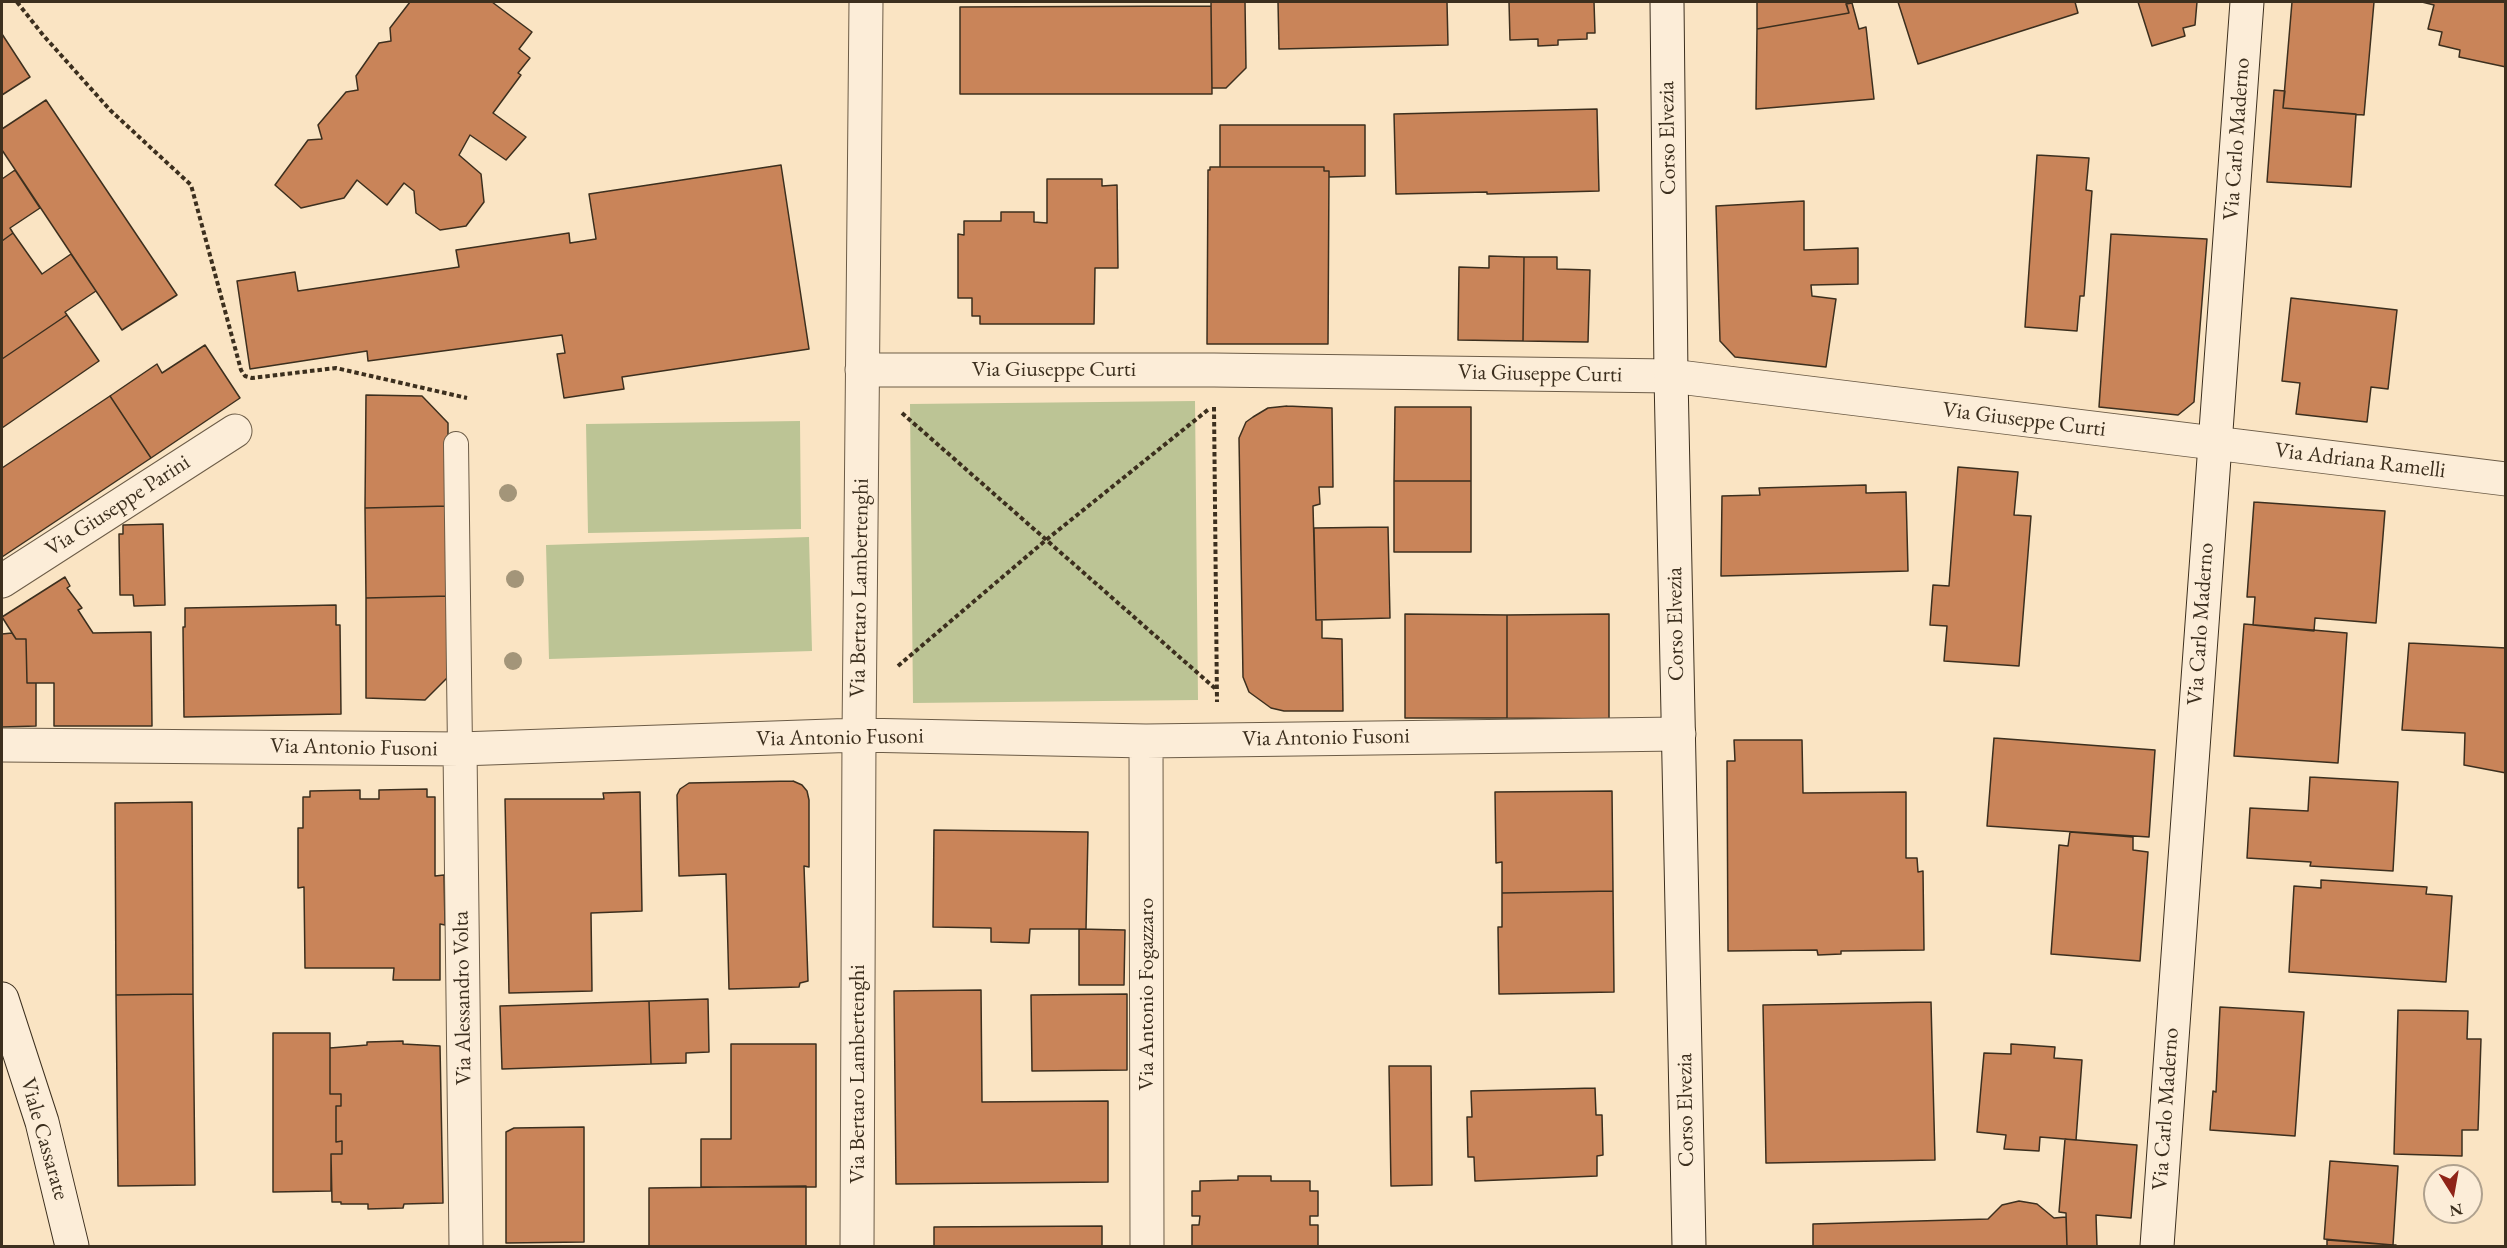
<!DOCTYPE html>
<style>
body{margin:0}
#map{position:relative;width:2507px;height:1248px;overflow:hidden;background:#fae4c3;font-family:"EB Garamond",serif}
canvas{display:block}
.frame{position:absolute;inset:0;border:3px solid #3c2f1e;pointer-events:none}
.north{position:absolute;left:2423px;top:1164px;width:60px;height:60px;box-sizing:border-box;background:#fcedd8;border:2px solid #afa18e;border-radius:50%;rotate:169deg;font-size:16px;font-weight:700;line-height:24px;text-align:center;color:#3c2f1e}
.north::after{content:'';display:block;margin:auto;width:21px;height:27px;background:#8f2418;clip-path:polygon(50% 0,100% 100%,50% 72%,0 100%)}
</style>
<div id="map">
<canvas width="2507" height="1248"></canvas>
<div class="frame"></div>
<div class="north">N</div>
</div>
<script>
const g = document.querySelector('canvas').getContext('2d');
g.lineJoin = 'round';
function paint(path, color) { g.fillStyle = color; g.fill(path, 'evenodd'); }
const toPath = rows => new Path2D(rows.map(r => 'M' + r).join(''));
function strokePath(path, color, width, dash) { g.strokeStyle = color; g.lineWidth = width; g.lineCap = dash ? 'butt' : 'round'; g.setLineDash(dash || []); g.stroke(path); }
function label(font, color, halo, rows, align = 'center') {
  g.font = font + ' "EB Garamond",serif'; g.lineWidth = 4.5; g.setLineDash([]); g.textBaseline = 'middle'; g.strokeStyle = halo; g.fillStyle = color; for (const [text, x, y, turn = 0] of rows) {
    g.save(); g.translate(x, y); g.rotate((+turn || 0) * Math.PI / 180); g.textAlign = isNaN(turn) ? turn : align; if (halo) g.strokeText(text, 0, 0); g.fillText(text, 0, 0); g.restore();
  }
}
const green = toPath([
 [1195,401,1198,700,913,703,910,404],
 [800,421,801,529,588,533,586,424],
 [809,537,812,651,549,659,546,545]
]);
const building = toPath([
 [410,2,492,2,532,32,519,49,530,58,518,73,521,75,493,113,526,137,506,160,470,135,459,155,481,174,484,202,466,226,440,230,416,213,414,191,404,183,387,205,357,180,344,198,301,208,275,185,308,140,322,139,318,125,346,92,358,90,356,76,379,43,391,41,390,28,410,2],
 [1211,2,1245,2,1246,68,1226,88,1212,88,1211,2],
 [1278,2,1447,2,1448,45,1279,49,1278,2],
 [1509,2,1594,2,1595,33,1587,33,1587,39,1558,40,1558,45,1538,46,1538,39,1510,40,1509,2],
 [1757,2,1846,2,1849,13,1757,29,1757,2],
 [1898,2,2075,2,2078,13,1918,64,1898,2],
 [2138,2,2197,2,2195,25,2183,28,2185,36,2152,46,2138,2],
 [2292,2,2374,2,2364,115,2283,108,2292,2],
 [2422,2,2506,2,2506,67,2459,57,2460,50,2439,45,2442,32,2428,29,2434,5,2422,2],
 [1852,3,1859,29,1866,27,1874,99,1756,109,1757,29,1849,13,1846,4,1852,3],
 [1211,6,1212,94,960,94,960,7,1211,6],
 [2,34,30,77,2,95,2,34],
 [2274,90,2285,91,2283,108,2356,114,2351,187,2267,182,2274,90],
 [46,100,177,295,122,330,2,150,2,129,46,100],
 [1597,109,1599,191,1487,194,1487,192,1396,194,1394,114,1597,109],
 [1220,125,1365,125,1365,176,1329,177,1329,171,1324,171,1324,167,1220,167,1220,125],
 [2037,155,2089,158,2086,190,2092,191,2084,296,2080,296,2077,331,2025,327,2037,155],
 [781,165,809,349,622,377,624,389,564,398,557,354,565,353,562,335,368,361,367,351,250,369,237,281,295,272,298,291,459,267,456,250,569,233,570,243,596,239,589,194,781,165],
 [1210,167,1324,167,1324,171,1329,171,1328,344,1207,344,1208,170,1210,170,1210,167],
 [15,170,40,208,10,228,13,233,2,241,2,179,15,170],
 [1047,179,1102,179,1102,186,1117,185,1118,268,1095,268,1094,324,980,324,980,316,972,316,972,298,958,298,958,234,964,235,964,221,1001,221,1001,212,1034,212,1034,222,1047,223,1047,179],
 [1804,201,1804,250,1858,248,1858,284,1811,285,1812,296,1836,299,1826,367,1735,357,1720,341,1716,206,1804,201],
 [13,233,42,274,71,254,96,291,65,312,67,315,2,359,2,241,13,233],
 [2111,234,2207,239,2194,402,2178,415,2099,407,2111,234],
 [1489,256,1524,257,1523,341,1458,340,1459,267,1489,268,1489,256],
 [1524,257,1557,257,1557,269,1590,270,1588,342,1523,341,1524,257],
 [2291,298,2397,310,2388,389,2371,387,2367,422,2296,414,2300,383,2282,381,2291,298],
 [67,315,99,361,2,428,2,359,67,315],
 [205,345,240,398,151,458,110,396,157,364,162,373,205,345],
 [366,395,422,396,448,423,448,506,365,508,366,395],
 [110,396,151,458,2,557,2,468,110,396],
 [1287,406,1332,408,1333,487,1319,487,1320,504,1313,506,1316,620,1322,620,1322,638,1342,639,1343,711,1284,711,1271,708,1249,692,1243,677,1239,438,1246,422,1253,417,1268,408,1287,406],
 [1395,407,1471,407,1471,481,1394,481,1395,407],
 [1958,467,2018,472,2014,515,2031,516,2019,666,1944,661,1947,626,1930,625,1933,585,1949,586,1958,467],
 [1394,481,1471,481,1471,552,1394,552,1394,481],
 [1866,485,1866,493,1906,492,1908,571,1721,576,1722,496,1760,495,1759,488,1866,485],
 [2254,502,2385,511,2376,623,2315,618,2314,631,2253,625,2255,597,2247,597,2254,502],
 [448,506,449,596,366,598,365,508,448,506],
 [163,524,165,605,134,606,133,595,120,595,119,534,123,534,123,525,163,524],
 [1388,527,1390,618,1316,620,1314,528,1388,527],
 [65,577,70,586,67,588,82,608,78,610,93,633,151,632,152,726,54,726,54,683,27,683,26,639,16,639,2,617,65,577],
 [449,596,449,676,425,700,366,698,366,598,449,596],
 [336,605,336,625,340,625,341,714,184,717,183,627,185,627,185,608,336,605],
 [1405,614,1507,615,1507,718,1405,718,1405,614],
 [1609,614,1609,719,1507,718,1507,615,1609,614],
 [2244,624,2347,633,2338,763,2234,756,2244,624],
 [12,633,16,639,26,639,27,683,36,683,36,726,2,727,2,634,12,633],
 [2409,643,2506,648,2506,773,2464,765,2465,733,2402,730,2409,643],
 [1994,738,2155,750,2149,837,1987,826,1994,738],
 [1734,740,1802,740,1803,793,1906,792,1906,858,1917,858,1918,872,1923,871,1924,950,1841,951,1841,954,1818,955,1817,950,1728,951,1727,761,1735,761,1734,740],
 [2310,777,2398,782,2393,871,2310,866,2311,862,2247,858,2250,808,2308,811,2310,777],
 [793,781,802,785,807,791,809,800,809,867,804,866,808,981,800,983,799,987,729,989,726,874,679,876,677,795,680,789,689,783,793,781],
 [427,789,427,797,435,797,435,876,444,875,445,925,440,924,440,980,393,980,394,968,305,968,304,887,298,888,298,828,303,828,303,797,310,797,310,791,360,790,360,799,379,799,379,790,427,789],
 [1612,791,1613,891,1502,893,1502,862,1496,863,1495,792,1612,791],
 [640,792,642,911,591,913,592,991,509,993,505,799,604,799,603,793,640,792],
 [192,802,193,994,116,995,115,803,192,802],
 [934,830,1088,832,1086,929,1030,929,1029,943,991,942,991,928,933,927,934,830],
 [2070,832,2133,837,2133,850,2148,852,2140,961,2051,954,2059,845,2068,846,2070,832],
 [2321,880,2427,887,2426,894,2452,896,2446,982,2289,972,2294,886,2321,888,2321,880],
 [1613,891,1614,992,1499,994,1498,927,1502,927,1502,893,1613,891],
 [1079,929,1125,930,1124,985,1079,985,1079,929],
 [981,990,982,1102,1108,1101,1108,1182,896,1184,894,991,981,990],
 [193,994,195,1185,118,1186,116,995,193,994],
 [1127,994,1127,1070,1032,1071,1031,995,1127,994],
 [708,999,709,1052,686,1053,686,1063,651,1064,649,1001,708,999],
 [649,1001,651,1064,502,1069,500,1006,649,1001],
 [1931,1002,1935,1160,1766,1163,1763,1005,1931,1002],
 [2220,1007,2304,1012,2295,1136,2210,1130,2213,1091,2216,1092,2220,1007],
 [2398,1010,2468,1011,2467,1039,2481,1039,2478,1130,2462,1130,2462,1156,2394,1154,2398,1010],
 [273,1033,330,1033,330,1094,341,1094,341,1106,336,1106,336,1142,342,1141,342,1154,331,1154,331,1191,273,1192,273,1033],
 [403,1041,403,1044,440,1046,443,1203,404,1204,403,1208,368,1209,368,1204,341,1204,341,1202,332,1202,331,1154,342,1154,342,1141,336,1142,336,1106,341,1106,341,1094,330,1094,330,1048,367,1045,367,1042,403,1041],
 [731,1044,816,1044,816,1187,701,1187,701,1139,731,1139,731,1044],
 [2011,1044,2055,1047,2054,1058,2082,1060,2076,1140,2040,1137,2039,1151,2004,1149,2006,1135,1977,1132,1984,1053,2011,1054,2011,1044],
 [1389,1066,1431,1066,1432,1185,1391,1186,1389,1066],
 [1595,1088,1596,1115,1602,1115,1603,1155,1597,1156,1597,1176,1475,1181,1474,1157,1468,1157,1467,1117,1472,1117,1471,1091,1595,1088],
 [584,1127,584,1242,506,1243,506,1132,514,1128,584,1127],
 [2065,1139,2137,1145,2131,1218,2096,1215,2097,1246,2067,1246,2066,1213,2059,1212,2065,1139],
 [2330,1161,2398,1166,2393,1245,2324,1239,2330,1161],
 [1238,1176,1271,1176,1271,1181,1310,1181,1310,1191,1318,1191,1318,1216,1310,1216,1310,1225,1318,1225,1318,1246,1192,1246,1192,1225,1199,1225,1200,1216,1192,1216,1192,1191,1200,1191,1200,1181,1238,1180,1238,1176],
 [806,1186,806,1246,649,1246,649,1188,806,1186],
 [2019,1201,2037,1204,2054,1218,2066,1217,2067,1246,1813,1246,1813,1224,1988,1219,2002,1205,2019,1201],
 [1102,1226,1102,1246,934,1246,934,1227,1102,1226],
 [2327,1240,2393,1245,2396,1245,2327,1246,2327,1240]
]);
const path = toPath([
 [17,2,43,35,110,110,191,185,241,370,245,376,252,378,336,368,467,398],
 [1214,407,1217,702],
 [902,413,1217,690],
 [898,666,1046,540,1209,409]
]);
const lane = toPath([
 [456,444,460,749]
]);
const street = toPath([
 [862,370,1214,370,1671,376,2506,479],
 [2,581,235,431],
 [1146,741,1147,1246],
 [2,745,460,749,859,735,1146,741,1679,734],
 [460,749,466,1246],
 [857,1246,859,735,866,2]
]);
const secondary = toPath([
 [1667,2,1671,376,1689,1246],
 [2,999,42,1122,72,1246],
 [2157,1246,2247,2]
]);
const trees = [
 [508,493],
 [515,579],
 [513,661]
];
const streetNames = [
 ["Corso Elvezia",1668,138,-91],
 ["Via Carlo Maderno",2237,139,-86],
 ["Via Giuseppe Curti",1054,370],
 ["Via Giuseppe Curti",1540,374,1],
 ["Via Giuseppe Curti",2024,420,7],
 ["Via Adriana Ramelli",2360,461,7],
 ["Via Giuseppe Parini",118,506,-33],
 ["Via Bertaro Lambertenghi",860,588,-89],
 ["Corso Elvezia",1676,624,-91],
 ["Via Carlo Maderno",2201,624,-86],
 ["Via Antonio Fusoni",840,738,-1],
 ["Via Antonio Fusoni",1326,738,-1],
 ["Via Antonio Fusoni",354,748,1],
 ["Via Antonio Fogazzaro",1147,994,-90],
 ["Via Alessandro Volta",463,998,-91],
 ["Via Bertaro Lambertenghi",858,1074,-90],
 ["Via Carlo Maderno",2166,1109,-86],
 ["Corso Elvezia",1686,1110,-91],
 ["Viale Cassarate",44,1139,74]
];
paint(green, '#bcc495');
paint(building, '#c98459');
strokePath(building, '#3c2f1e', 1.5);
strokePath(lane, '#6c5c47', 26);
strokePath(street, '#6c5c47', 35);
strokePath(secondary, '#3c2f1e', 35);
strokePath(path, '#3c2f1e', 4, [4.5, 3]);
strokePath(lane, '#fcedd8', 24);
strokePath(street, '#fcedd8', 33);
strokePath(secondary, '#fcedd8', 33);
g.fillStyle = '#a39579';
for (const [x, y] of trees) { g.beginPath(); g.arc(x, y, 9, 0, 2 * Math.PI); g.fill(); }
label('22px', '#3c2f1e', '#fcedd8', streetNames);
</script>
